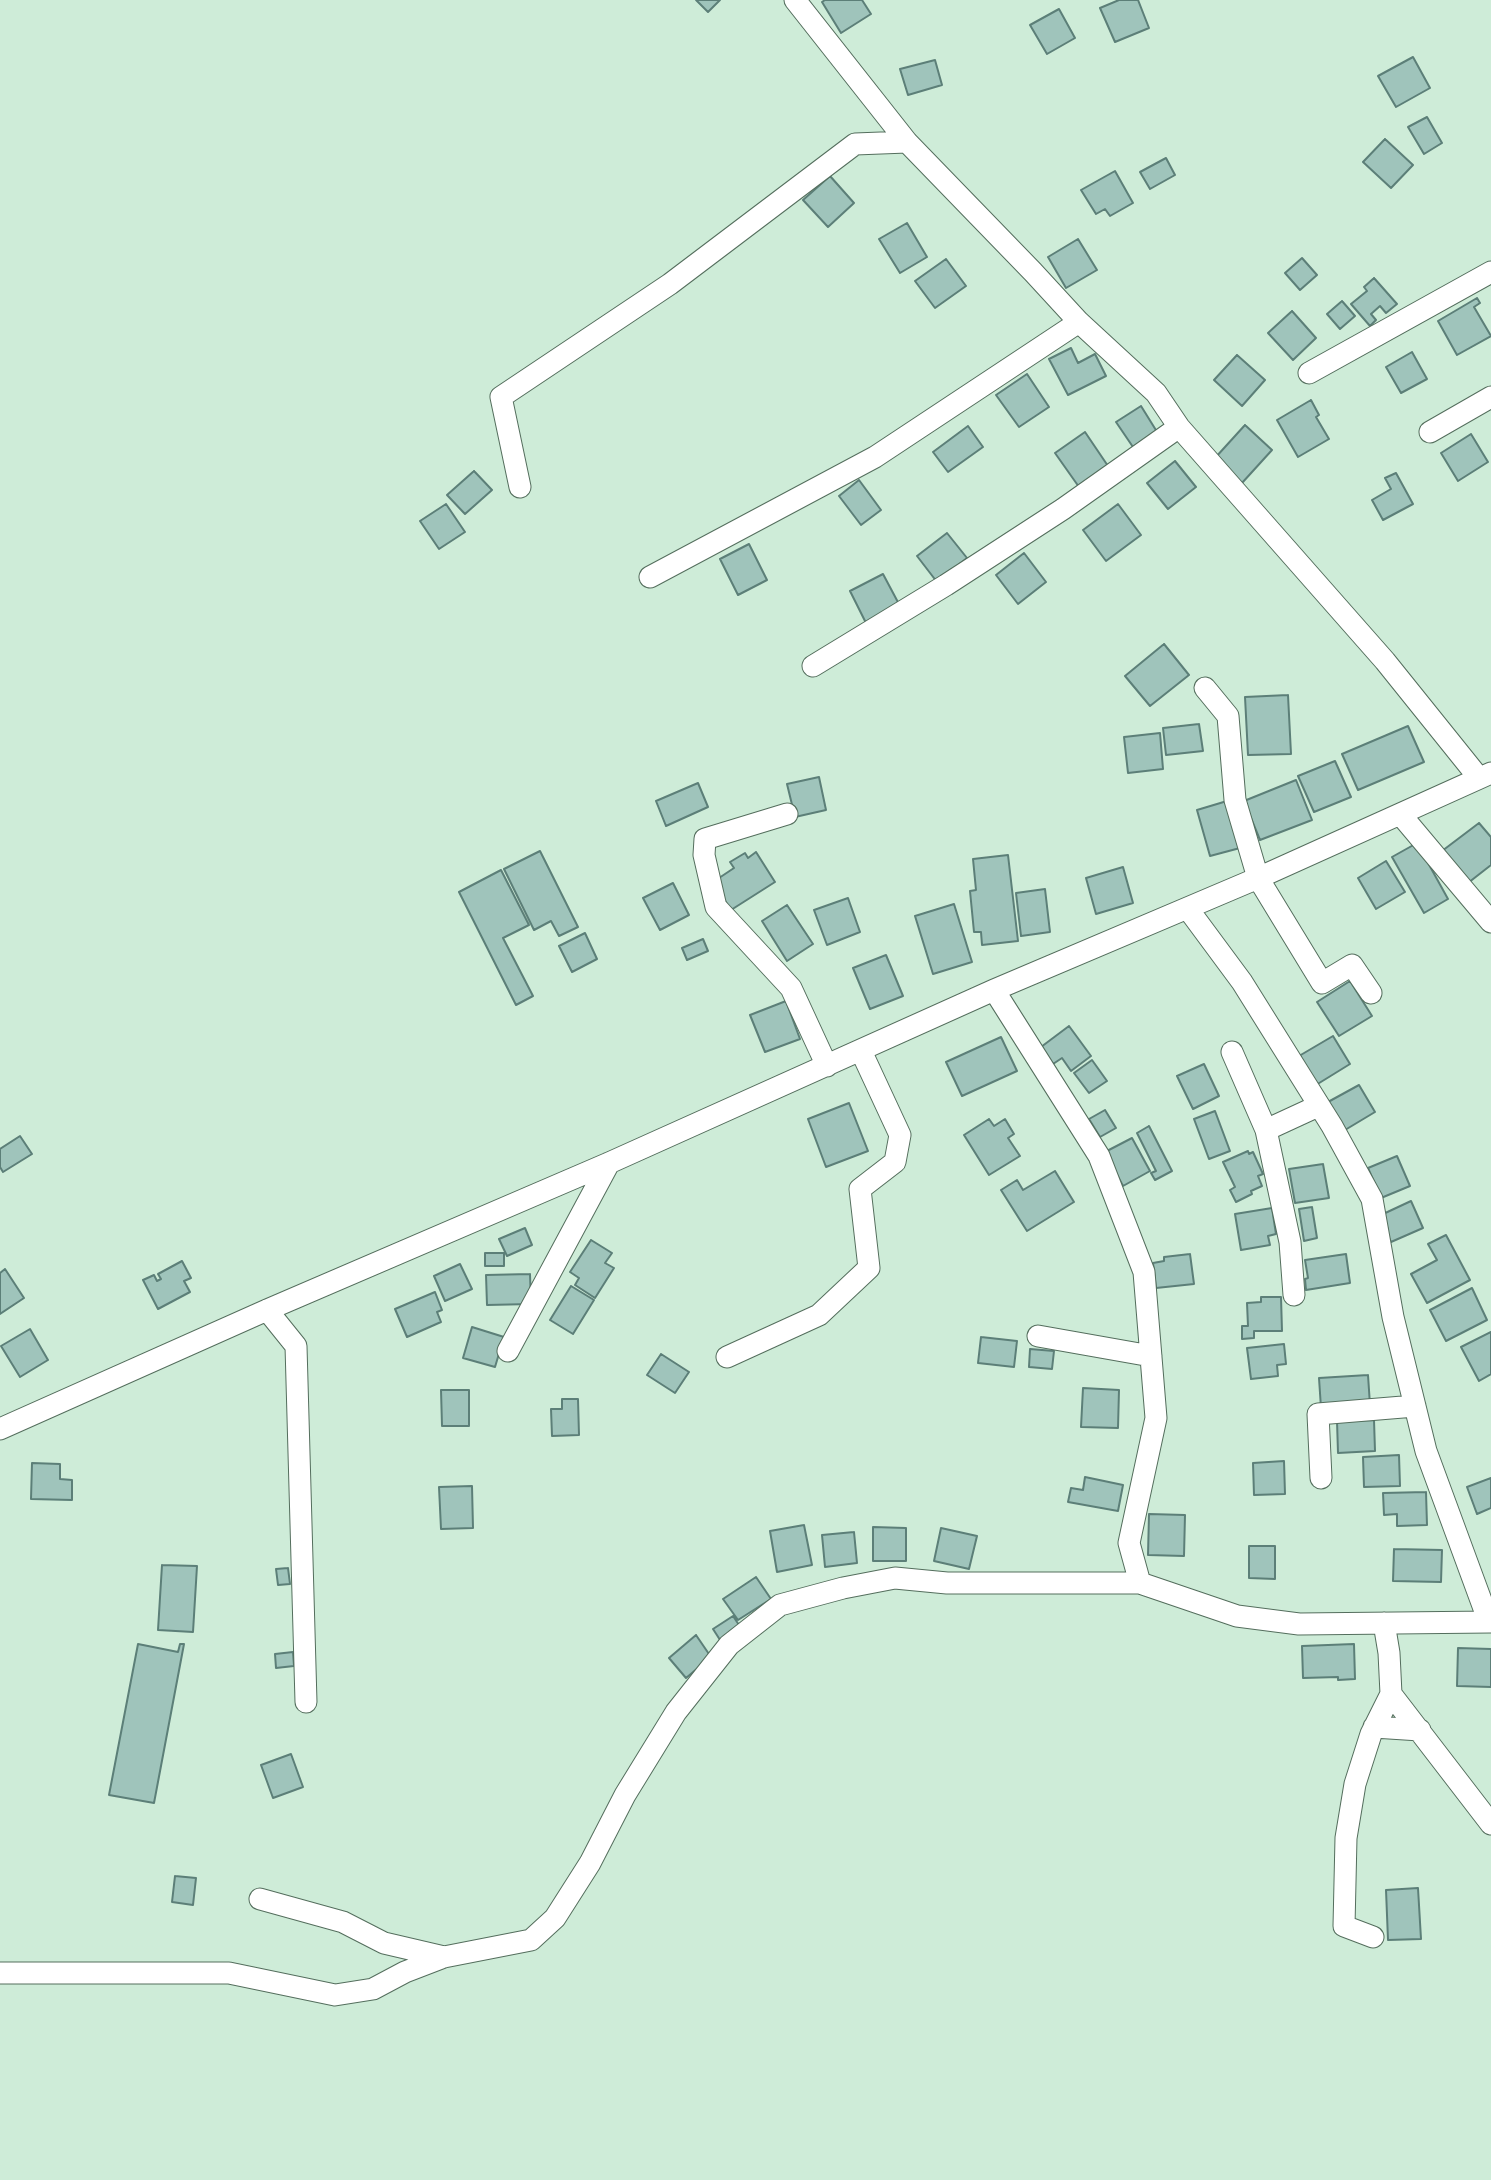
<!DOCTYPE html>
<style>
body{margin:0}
canvas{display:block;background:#ceecd8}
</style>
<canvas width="1491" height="2180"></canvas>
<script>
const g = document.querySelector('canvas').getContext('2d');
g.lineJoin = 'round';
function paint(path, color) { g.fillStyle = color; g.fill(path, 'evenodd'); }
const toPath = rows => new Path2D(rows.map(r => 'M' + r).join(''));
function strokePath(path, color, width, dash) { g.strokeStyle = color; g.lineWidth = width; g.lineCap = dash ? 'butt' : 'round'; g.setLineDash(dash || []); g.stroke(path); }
const building = toPath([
 [696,0,720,0,708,12,696,0],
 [825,0,862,0,871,14,841,33,822,2,825,0],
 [1119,0,1138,0,1149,28,1115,42,1100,8,1119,0],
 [1059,9,1075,38,1047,54,1030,25,1059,9],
 [1413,57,1430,88,1396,107,1378,76,1413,57],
 [935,60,942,85,908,95,900,69,935,60],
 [1427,117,1442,143,1424,154,1408,127,1427,117],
 [1385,139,1413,165,1391,188,1363,162,1385,139],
 [1166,158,1175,175,1150,189,1140,172,1166,158],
 [1115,171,1133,203,1110,216,1105,209,1096,214,1081,190,1115,171],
 [830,176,854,203,828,227,803,200,830,176],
 [907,223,927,257,900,273,879,239,907,223],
 [1078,239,1097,270,1066,288,1048,257,1078,239],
 [1302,258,1317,275,1300,290,1285,273,1302,258],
 [946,259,966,286,935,308,915,281,946,259],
 [1374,278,1397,304,1386,313,1380,306,1371,314,1376,320,1370,326,1351,304,1367,291,1364,287,1374,278],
 [1477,298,1480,303,1474,307,1491,336,1457,355,1438,321,1477,298],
 [1342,301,1355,316,1340,329,1327,314,1342,301],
 [1292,311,1316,338,1293,360,1268,333,1292,311],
 [1071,348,1078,363,1095,354,1106,376,1068,395,1049,359,1071,348],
 [1412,352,1427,379,1401,393,1386,367,1412,352],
 [1237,355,1265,380,1242,406,1214,380,1237,355],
 [1027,374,1049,407,1019,427,996,395,1027,374],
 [1311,400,1319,415,1316,417,1329,439,1298,457,1277,420,1311,400],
 [1141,406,1159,435,1135,450,1116,422,1141,406],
 [1245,425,1272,450,1242,483,1215,458,1245,425],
 [968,426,983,447,948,472,933,452,968,426],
 [1085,432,1108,466,1079,487,1055,453,1085,432],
 [1471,434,1488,462,1458,481,1441,453,1471,434],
 [1175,461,1196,487,1168,509,1147,483,1175,461],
 [474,471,492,490,465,514,447,495,474,471],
 [1396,473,1413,504,1383,520,1372,500,1391,489,1385,478,1396,473],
 [859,480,881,510,861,525,839,496,859,480],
 [446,504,465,532,439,549,420,521,446,504],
 [1118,504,1141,535,1106,561,1083,530,1118,504],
 [947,533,967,558,937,582,917,556,947,533],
 [749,544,767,580,738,595,720,559,749,544],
 [1024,553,1046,582,1018,604,996,575,1024,553],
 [883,574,900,606,866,623,850,591,883,574],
 [1164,644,1189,675,1150,706,1125,676,1164,644],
 [1288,695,1291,754,1248,755,1245,697,1288,695],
 [1199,724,1203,751,1166,755,1163,728,1199,724],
 [1408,726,1424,762,1358,790,1342,754,1408,726],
 [1160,733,1163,769,1128,773,1124,737,1160,733],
 [1335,761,1351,797,1314,812,1298,776,1335,761],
 [819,777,826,810,795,817,787,784,819,777],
 [1296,780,1312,820,1260,840,1244,801,1296,780],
 [698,783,708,807,666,826,656,801,698,783],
 [1227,801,1240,848,1210,856,1197,810,1227,801],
 [1479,823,1491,837,1491,865,1468,883,1442,851,1479,823],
 [1417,843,1448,899,1424,913,1392,857,1417,843],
 [540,851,578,927,559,936,551,921,534,930,504,869,540,851],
 [756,852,775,882,731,910,713,882,734,868,730,862,745,853,748,858,756,852],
 [1008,855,1018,941,982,945,981,932,974,932,970,891,976,890,973,859,1008,855],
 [1386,861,1405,892,1376,909,1358,878,1386,861],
 [1123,867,1133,903,1096,914,1086,878,1123,867],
 [501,870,529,925,503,938,533,996,516,1005,459,892,501,870],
 [673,883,689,915,660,930,643,898,673,883],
 [1045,889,1050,932,1021,936,1016,893,1045,889],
 [848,898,860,932,827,945,814,910,848,898],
 [954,904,972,962,933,974,915,916,954,904],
 [787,905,813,944,787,961,762,921,787,905],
 [585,933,597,959,572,972,559,946,585,933],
 [703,939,708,951,687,960,682,948,703,939],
 [886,955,903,996,870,1009,853,968,886,955],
 [1350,981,1372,1016,1339,1036,1317,1002,1350,981],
 [786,1001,800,1039,765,1052,750,1015,786,1001],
 [1069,1026,1091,1056,1071,1071,1062,1058,1053,1064,1041,1047,1069,1026],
 [1333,1036,1350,1064,1316,1085,1299,1056,1333,1036],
 [1001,1037,1017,1071,962,1096,946,1062,1001,1037],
 [1092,1060,1107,1081,1089,1093,1074,1073,1092,1060],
 [1204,1064,1219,1096,1193,1109,1177,1076,1204,1064],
 [1359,1085,1375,1112,1345,1130,1328,1102,1359,1085],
 [849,1103,868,1151,826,1167,808,1119,849,1103],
 [1105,1110,1116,1128,1100,1137,1089,1119,1105,1110],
 [1215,1111,1230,1151,1209,1159,1194,1119,1215,1111],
 [989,1119,994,1126,1005,1119,1014,1134,1008,1138,1020,1156,989,1175,964,1135,989,1119],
 [1149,1126,1172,1171,1155,1180,1151,1173,1156,1171,1137,1133,1149,1126],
 [20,1136,32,1154,3,1172,0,1167,0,1149,20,1136],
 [1132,1138,1150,1171,1123,1186,1105,1152,1132,1138],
 [1248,1151,1249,1154,1253,1152,1263,1174,1258,1176,1262,1186,1251,1191,1252,1194,1236,1202,1230,1190,1235,1187,1223,1162,1248,1151],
 [1397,1156,1410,1186,1381,1198,1368,1168,1397,1156],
 [1323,1164,1329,1198,1295,1203,1289,1169,1323,1164],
 [1055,1171,1074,1202,1027,1231,1001,1190,1017,1180,1023,1190,1055,1171],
 [1411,1201,1423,1228,1391,1242,1385,1230,1388,1229,1381,1215,1411,1201],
 [1312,1207,1317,1238,1304,1241,1299,1209,1312,1207],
 [1272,1208,1276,1234,1268,1236,1270,1245,1241,1250,1235,1214,1272,1208],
 [525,1228,532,1245,507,1256,499,1239,525,1228],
 [1446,1235,1470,1280,1427,1303,1411,1274,1437,1260,1428,1244,1446,1235],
 [591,1240,612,1253,605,1263,614,1268,595,1298,575,1285,579,1278,570,1272,591,1240],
 [485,1253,504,1253,504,1266,485,1266,485,1253],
 [1190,1254,1194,1284,1156,1288,1153,1263,1164,1261,1164,1257,1190,1254],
 [1346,1254,1350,1283,1306,1290,1305,1279,1308,1278,1305,1260,1346,1254],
 [182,1261,191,1278,184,1281,190,1292,158,1309,143,1280,154,1275,157,1281,161,1279,158,1274,182,1261],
 [460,1264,472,1289,445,1301,434,1276,460,1264],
 [5,1269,24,1298,0,1314,0,1273,5,1269],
 [530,1274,531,1304,487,1305,486,1275,530,1274],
 [571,1286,594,1300,573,1334,550,1320,571,1286],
 [1472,1288,1487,1320,1446,1341,1430,1310,1472,1288],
 [435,1292,442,1310,437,1312,441,1322,407,1337,395,1309,435,1292],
 [1261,1297,1281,1297,1282,1331,1254,1331,1254,1338,1242,1339,1242,1326,1248,1326,1247,1303,1261,1302,1261,1297],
 [472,1327,504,1337,495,1367,463,1358,472,1327],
 [30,1329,48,1360,20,1377,1,1346,30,1329],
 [1491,1332,1491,1374,1479,1381,1461,1347,1491,1332],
 [981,1337,1017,1341,1014,1367,978,1363,981,1337],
 [1284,1344,1286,1364,1277,1365,1278,1376,1251,1379,1247,1348,1284,1344],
 [1030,1349,1054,1351,1052,1369,1029,1367,1030,1349],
 [661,1354,689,1372,675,1393,647,1375,661,1354],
 [1368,1375,1370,1405,1321,1408,1319,1378,1368,1375],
 [1083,1388,1119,1390,1118,1428,1081,1427,1083,1388],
 [441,1390,469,1390,469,1426,442,1426,441,1390],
 [562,1399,578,1399,579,1435,552,1436,551,1409,562,1409,562,1399],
 [1374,1420,1375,1451,1338,1453,1337,1421,1374,1420],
 [1399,1455,1400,1486,1364,1487,1363,1457,1399,1455],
 [1284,1461,1285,1494,1254,1495,1253,1463,1284,1461],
 [32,1463,60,1464,60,1479,72,1480,72,1500,31,1499,32,1463],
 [1085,1477,1123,1485,1118,1511,1068,1502,1071,1488,1083,1490,1085,1477],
 [1491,1478,1491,1508,1477,1514,1467,1487,1491,1478],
 [472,1486,473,1528,441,1529,439,1487,472,1486],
 [1426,1492,1427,1525,1397,1526,1397,1514,1384,1515,1383,1493,1426,1492],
 [1149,1514,1185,1515,1184,1556,1148,1555,1149,1514],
 [804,1525,812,1565,777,1572,770,1531,804,1525],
 [873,1527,906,1528,906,1561,873,1561,873,1527],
 [941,1528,977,1536,969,1569,934,1561,941,1528],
 [854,1532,857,1563,825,1567,822,1535,854,1532],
 [1249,1546,1275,1546,1275,1579,1249,1578,1249,1546],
 [1394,1549,1442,1550,1441,1582,1393,1581,1394,1549],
 [162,1565,197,1566,193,1632,158,1630,162,1565],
 [288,1568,290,1584,278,1585,276,1569,288,1568],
 [756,1577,771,1599,738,1620,723,1599,756,1577],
 [733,1616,743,1631,722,1643,713,1629,733,1616],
 [696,1635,711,1657,686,1678,669,1658,696,1635],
 [138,1644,178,1652,180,1644,184,1644,154,1803,109,1795,138,1644],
 [1354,1644,1355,1679,1338,1680,1338,1677,1303,1678,1302,1646,1354,1644],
 [1458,1648,1491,1649,1491,1687,1457,1686,1458,1648],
 [293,1652,294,1666,276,1668,275,1654,293,1652],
 [291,1754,303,1787,273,1798,261,1765,291,1754],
 [175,1876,196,1878,193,1905,172,1902,175,1876],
 [1418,1888,1421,1939,1388,1940,1386,1890,1418,1888]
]);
const minor = toPath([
 [795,0,907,142,1033,272,1079,322,1156,393,1179,427,1385,661,1479,778],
 [1309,373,1491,272],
 [1430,432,1491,397],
 [520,487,501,397,670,284,855,144,907,142],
 [650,577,875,457,1079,322],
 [813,666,946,585,1063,509,1179,427],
 [1205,688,1228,716,1235,800,1258,878,1322,983,1352,965,1371,993],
 [787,814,705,839,704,855,716,907,791,988,827,1066],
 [1401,815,1491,922],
 [1188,909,1242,982,1332,1126,1372,1199,1393,1317,1426,1451,1489,1622],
 [994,990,1099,1156,1144,1272,1156,1418,1129,1543,1140,1583],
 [1232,1052,1266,1130],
 [1294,1295,1290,1242,1266,1130,1318,1106],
 [267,1310,296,1346,306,1702],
 [1038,1336,1151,1356],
 [508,1351,609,1163],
 [727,1357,819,1315,869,1268,860,1189,895,1162,900,1135,861,1051],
 [0,1429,267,1310,609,1163,994,990,1258,878,1491,773],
 [1321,1478,1318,1414,1415,1406],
 [1391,1694,1491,1824],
 [1374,1727,1420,1730],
 [260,1899,343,1922,384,1943,444,1957],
 [1373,1937,1344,1926,1346,1838,1355,1784,1371,1734,1391,1694,1389,1653,1384,1623],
 [0,1973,229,1973,335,1995,373,1989,405,1972,444,1957,531,1940,555,1918,590,1863,625,1795,676,1712,729,1645,780,1605,843,1588,895,1578,947,1583,1140,1583,1237,1616,1299,1624,1491,1622]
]);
paint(building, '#9fc4bb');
strokePath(building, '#5c7f78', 2);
strokePath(minor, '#546e5d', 23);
strokePath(minor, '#fff', 21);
</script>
